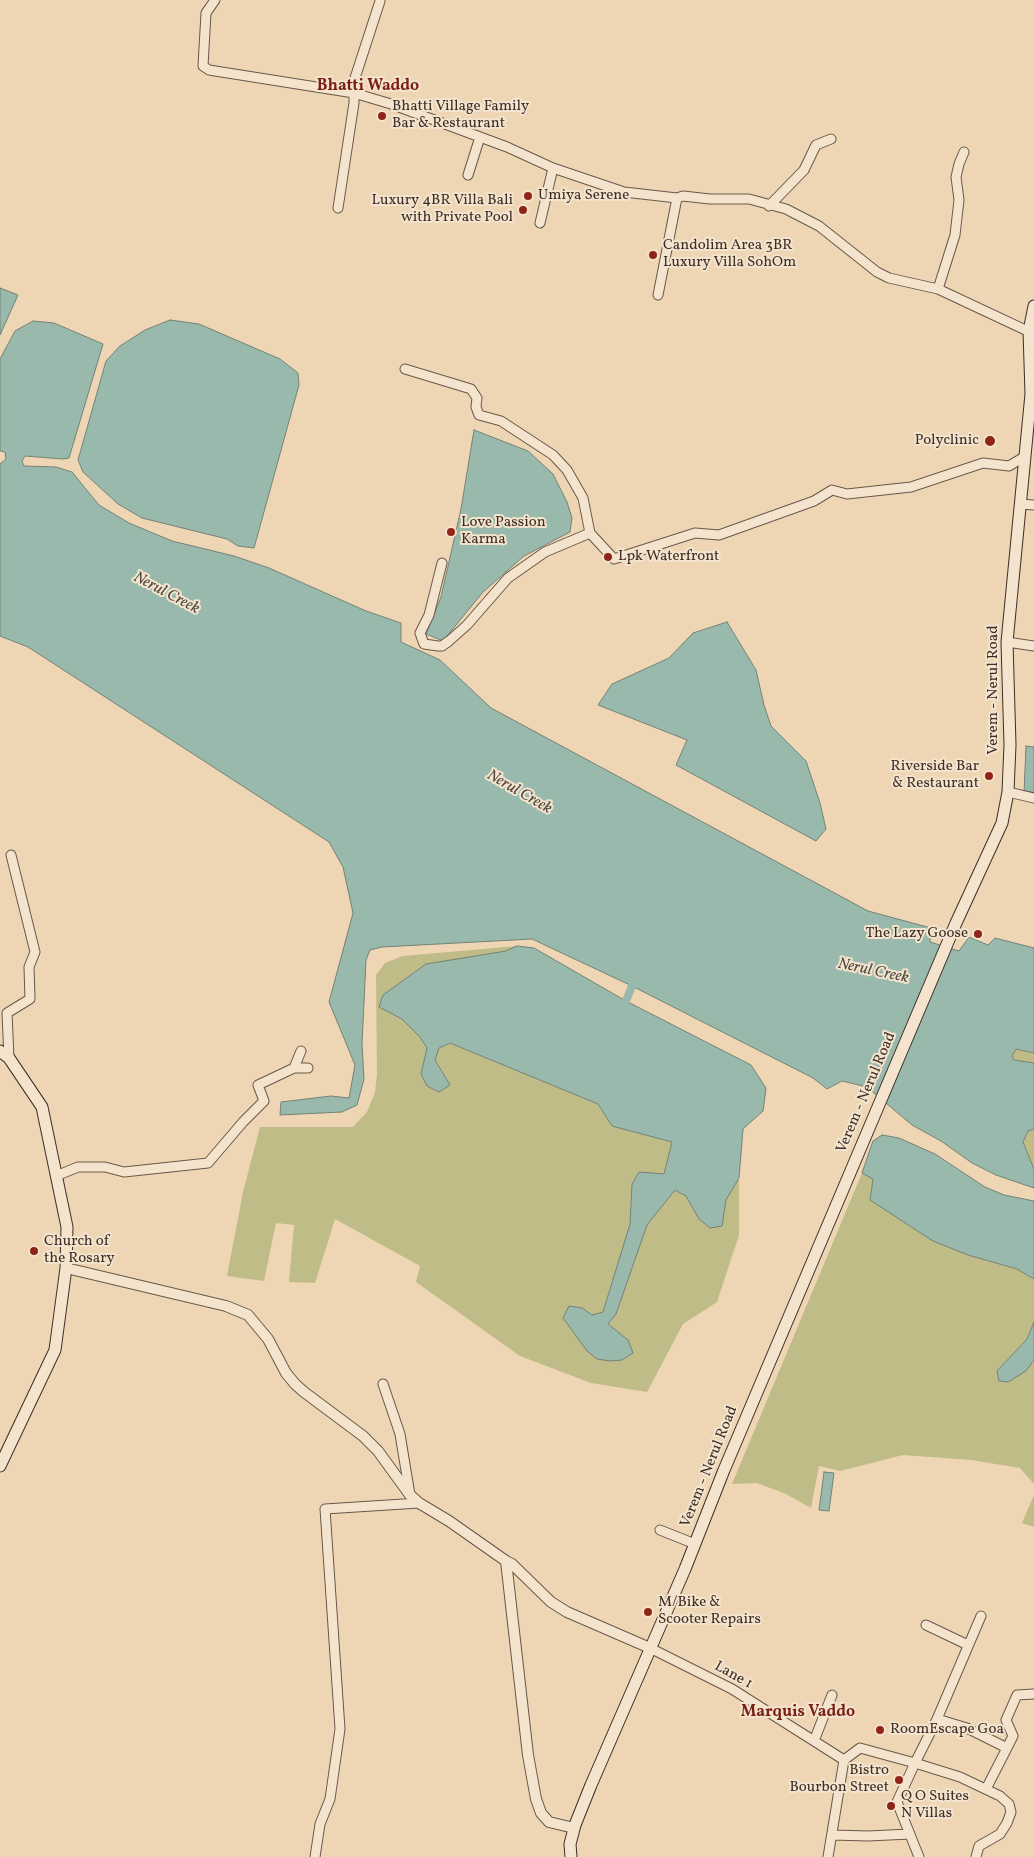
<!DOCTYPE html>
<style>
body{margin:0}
canvas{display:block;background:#eed5b3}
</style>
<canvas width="1034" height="1857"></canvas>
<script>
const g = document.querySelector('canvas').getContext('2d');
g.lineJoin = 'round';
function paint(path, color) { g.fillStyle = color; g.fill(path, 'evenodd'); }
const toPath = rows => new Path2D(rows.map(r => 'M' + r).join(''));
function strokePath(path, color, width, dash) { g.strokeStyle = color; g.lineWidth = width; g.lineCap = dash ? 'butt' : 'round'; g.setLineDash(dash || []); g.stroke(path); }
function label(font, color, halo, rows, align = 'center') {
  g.font = font + ' Vollkorn,serif'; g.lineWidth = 4; g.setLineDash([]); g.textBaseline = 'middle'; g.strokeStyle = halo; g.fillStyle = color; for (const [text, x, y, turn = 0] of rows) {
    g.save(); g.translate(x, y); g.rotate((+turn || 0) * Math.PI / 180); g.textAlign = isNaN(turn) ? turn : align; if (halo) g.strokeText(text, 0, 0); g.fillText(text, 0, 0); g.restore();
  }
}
const green = toPath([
 [517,946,379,1007,402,1019,420,1037,427,1048,421,1074,435,1060,439,1048,450,1043,598,1104,612,1126,672,1142,664,1175,639,1172,632,1184,630,1224,603,1312,592,1316,582,1308,569,1306,628,1340,608,1324,616,1314,647,1225,675,1190,686,1196,699,1219,726,1200,739,1178,739,1235,717,1302,683,1324,647,1392,591,1383,520,1356,416,1282,420,1266,335,1219,315,1283,289,1282,294,1225,276,1223,264,1281,227,1276,243,1192,260,1127,353,1127,367,1112,375,1092,377,1075,376,975,385,963,403,956],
 [1016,1049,1034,1053,1034,1063,1014,1060,1012,1056],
 [1034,1129,1034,1169,1023,1142,1028,1131],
 [862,1173,874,1179,968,1255,1017,1269,1034,1279,1034,1322,1027,1339,997,1371,1026,1371,1034,1360,1034,1484,1020,1468,971,1460,903,1455,840,1471,819,1466,811,1508,786,1494,757,1483,732,1484],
 [1034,1495,1034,1527,1022,1523]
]);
const water = toPath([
 [0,288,18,295,0,335,0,288],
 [170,320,199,324,280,359,298,373,299,385,254,548,238,546,227,539,142,518,118,504,83,472,78,460,106,361,120,346,145,330,170,320],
 [33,321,54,323,103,344,69,458,63,459,25,456,22,461,24,466,56,467,72,472,99,505,129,523,172,541,234,556,269,568,366,611,401,623,401,642,440,660,491,708,868,911,931,928,930,942,959,951,969,937,988,945,995,938,1034,948,1034,1053,1016,1049,1012,1056,1014,1060,1034,1063,1034,1129,1028,1131,1023,1142,1034,1169,1034,1188,996,1175,972,1163,941,1141,912,1125,867,1087,842,1081,827,1089,813,1078,632,986,532,939,382,947,370,950,366,960,362,1044,364,1079,357,1105,342,1112,280,1115,281,1102,331,1096,349,1098,355,1065,329,1002,353,913,343,867,329,842,28,647,0,636,0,464,6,459,5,452,0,451,0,359,15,331,33,321],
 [474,430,528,451,553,474,567,502,572,518,570,532,524,556,483,592,443,641,426,634,441,597,461,509,474,430],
 [727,622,756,670,764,705,771,726,806,761,820,803,826,829,816,841,676,765,687,740,598,705,612,684,669,658,693,633,727,622],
 [1026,746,1034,747,1034,795,1024,793,1026,746],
 [517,946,534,948,626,1001,751,1065,766,1088,763,1111,743,1129,739,1178,726,1200,722,1226,710,1228,699,1219,686,1196,675,1190,647,1225,616,1314,608,1324,628,1340,633,1353,622,1360,610,1361,597,1359,587,1351,563,1318,569,1306,582,1308,592,1315,603,1312,630,1224,632,1184,639,1172,664,1174,672,1142,612,1126,598,1104,450,1043,439,1048,435,1060,450,1085,439,1092,427,1086,421,1074,427,1048,420,1037,402,1019,379,1007,383,995,426,964,506,951,517,946],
 [882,1135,899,1138,935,1154,985,1187,1004,1195,1034,1201,1034,1279,1017,1269,968,1255,933,1241,870,1200,873,1179,862,1173,873,1141,882,1135],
 [1034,1322,1034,1360,1026,1371,1008,1382,999,1381,997,1371,1027,1339,1034,1322],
 [824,1472,834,1473,829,1511,819,1510,824,1472]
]);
const canal = toPath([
 [626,1001,632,986]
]);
const minor = toPath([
 [215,0,206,13,203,66,209,70,354,93,391,104,507,147,553,168,624,192,677,198,683,196,710,199,749,199,786,209,819,226,877,272,889,278,938,289,1034,334],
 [468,175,480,137],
 [769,206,804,170,816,145,831,139],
 [338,208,354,103,354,81,380,1],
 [540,223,553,168],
 [938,289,955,235,959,200,956,177,959,164,964,152],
 [658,295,677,198],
 [405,369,471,389,477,398,476,407,479,415,501,421,553,455,567,470,583,498,590,533],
 [1020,504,1034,505],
 [442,563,429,615,420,633,424,644,438,646,442,646,449,641,467,625,508,578,545,552,590,533,614,559,695,533,719,535,814,501,832,490,847,494,911,487,983,463,1009,466,1024,457],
 [1007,642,1034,646],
 [1008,792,1034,798],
 [9,1058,7,1013,30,999,29,967,35,952,11,855],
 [294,1068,308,1068],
 [56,1176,78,1167,105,1167,124,1172,208,1163,243,1122,264,1101,258,1085,294,1068,301,1051],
 [383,1384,400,1434,410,1495],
 [660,1530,695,1544],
 [926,1625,968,1645],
 [650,1648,732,1689,844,1760,828,1857],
 [937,1719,967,1728,1007,1748,1013,1736,1006,1720,1017,1695,1034,1694],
 [814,1741,832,1695],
 [844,1760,860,1748,915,1763,897,1802,919,1857],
 [986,1789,1007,1748],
 [832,1835,868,1836,910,1834],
 [315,1857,320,1824,330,1799,340,1729,325,1509,419,1503],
 [976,1857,979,1846,1000,1834,1007,1823,1011,1812,1009,1804,1000,1796,960,1777,915,1763,937,1719,981,1616]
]);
const tertiary = toPath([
 [66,1268,226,1306,248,1315,268,1339,286,1373,295,1384,304,1392,363,1436,378,1451,410,1495,419,1503,449,1521,506,1561,528,1755,536,1799,541,1813,549,1822,574,1828],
 [506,1561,512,1564,551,1602,567,1612,650,1648]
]);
const secondary = toPath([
 [0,1051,9,1058,42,1107,67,1227,66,1268,55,1350,0,1466],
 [571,1857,570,1844,575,1825,591,1785,685,1569,724,1470,956,923,1002,823,1008,792,1010,745,1007,642,1031,394,1029,331,1034,306]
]);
const markers = [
 [382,116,5,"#8f2418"],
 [528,196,5,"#8f2418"],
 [523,210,5,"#8f2418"],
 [653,255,5,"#8f2418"],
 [990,441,6,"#8f2418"],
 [451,532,5,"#8f2418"],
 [608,557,5,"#8f2418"],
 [989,776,5,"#8f2418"],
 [978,934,5,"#8f2418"],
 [34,1251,5,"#8f2418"],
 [648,1612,5,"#8f2418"],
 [880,1730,5,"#8f2418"],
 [899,1780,5,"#8f2418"],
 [891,1806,5,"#8f2418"]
];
const poiNames = [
 ["Bhatti Village Family",392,107],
 ["Bar & Restaurant",392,124],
 ["Umiya Serene",538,196],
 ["Luxury 4BR Villa Bali",513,201,"right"],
 ["with Private Pool",513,218,"right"],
 ["Candolim Area 3BR",663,246],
 ["Luxury Villa SohOm",663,263],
 ["Polyclinic",979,441,"right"],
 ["Love Passion",461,523],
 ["Karma",461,540],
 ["Lpk Waterfront",618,557],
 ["Riverside Bar",979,767,"right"],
 ["& Restaurant",979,784,"right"],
 ["The Lazy Goose",968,934,"right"],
 ["Church of",44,1242],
 ["the Rosary",44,1259],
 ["M/Bike &",658,1603],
 ["Scooter Repairs",658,1620],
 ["RoomEscape Goa",890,1730],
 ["Bistro",889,1771,"right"],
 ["Bourbon Street",889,1788,"right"],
 ["Q O Suites",901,1797],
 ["N Villas",901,1814]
];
const streetNames = [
 ["Verem - Nerul Road",994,690,-90],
 ["Verem - Nerul Road",867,1093,-67],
 ["Verem - Nerul Road",710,1467,-68],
 ["Lane 1",733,1676,29]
];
const neighbourhoodNames = [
 ["Bhatti Waddo",368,87],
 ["Marquis Vaddo",798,1713]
];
const waterNames = [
 ["Nerul Creek",166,594,28],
 ["Nerul Creek",519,793,30],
 ["Nerul Creek",873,972,12]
];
paint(green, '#bfbc88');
paint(water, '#99b9ac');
strokePath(water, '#748277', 1);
strokePath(canal, '#99b9ac', 8);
strokePath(minor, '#69584a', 11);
strokePath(tertiary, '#69584a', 12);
strokePath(secondary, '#3d2f27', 13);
strokePath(minor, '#f4e4ce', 9);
strokePath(tertiary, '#f4e4ce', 10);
strokePath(secondary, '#f4e4ce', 11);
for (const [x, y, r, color] of markers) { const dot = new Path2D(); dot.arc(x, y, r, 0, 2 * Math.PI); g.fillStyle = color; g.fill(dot); strokePath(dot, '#f4e4ce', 2); }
label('15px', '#3d2f27', '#f4e4ce', poiNames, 'left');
label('15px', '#3d2f27', '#f4e4ce', streetNames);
label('bold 16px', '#7a1f14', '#f4e4ce', neighbourhoodNames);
label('italic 16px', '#4f4b42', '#f4e4ce', waterNames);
</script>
